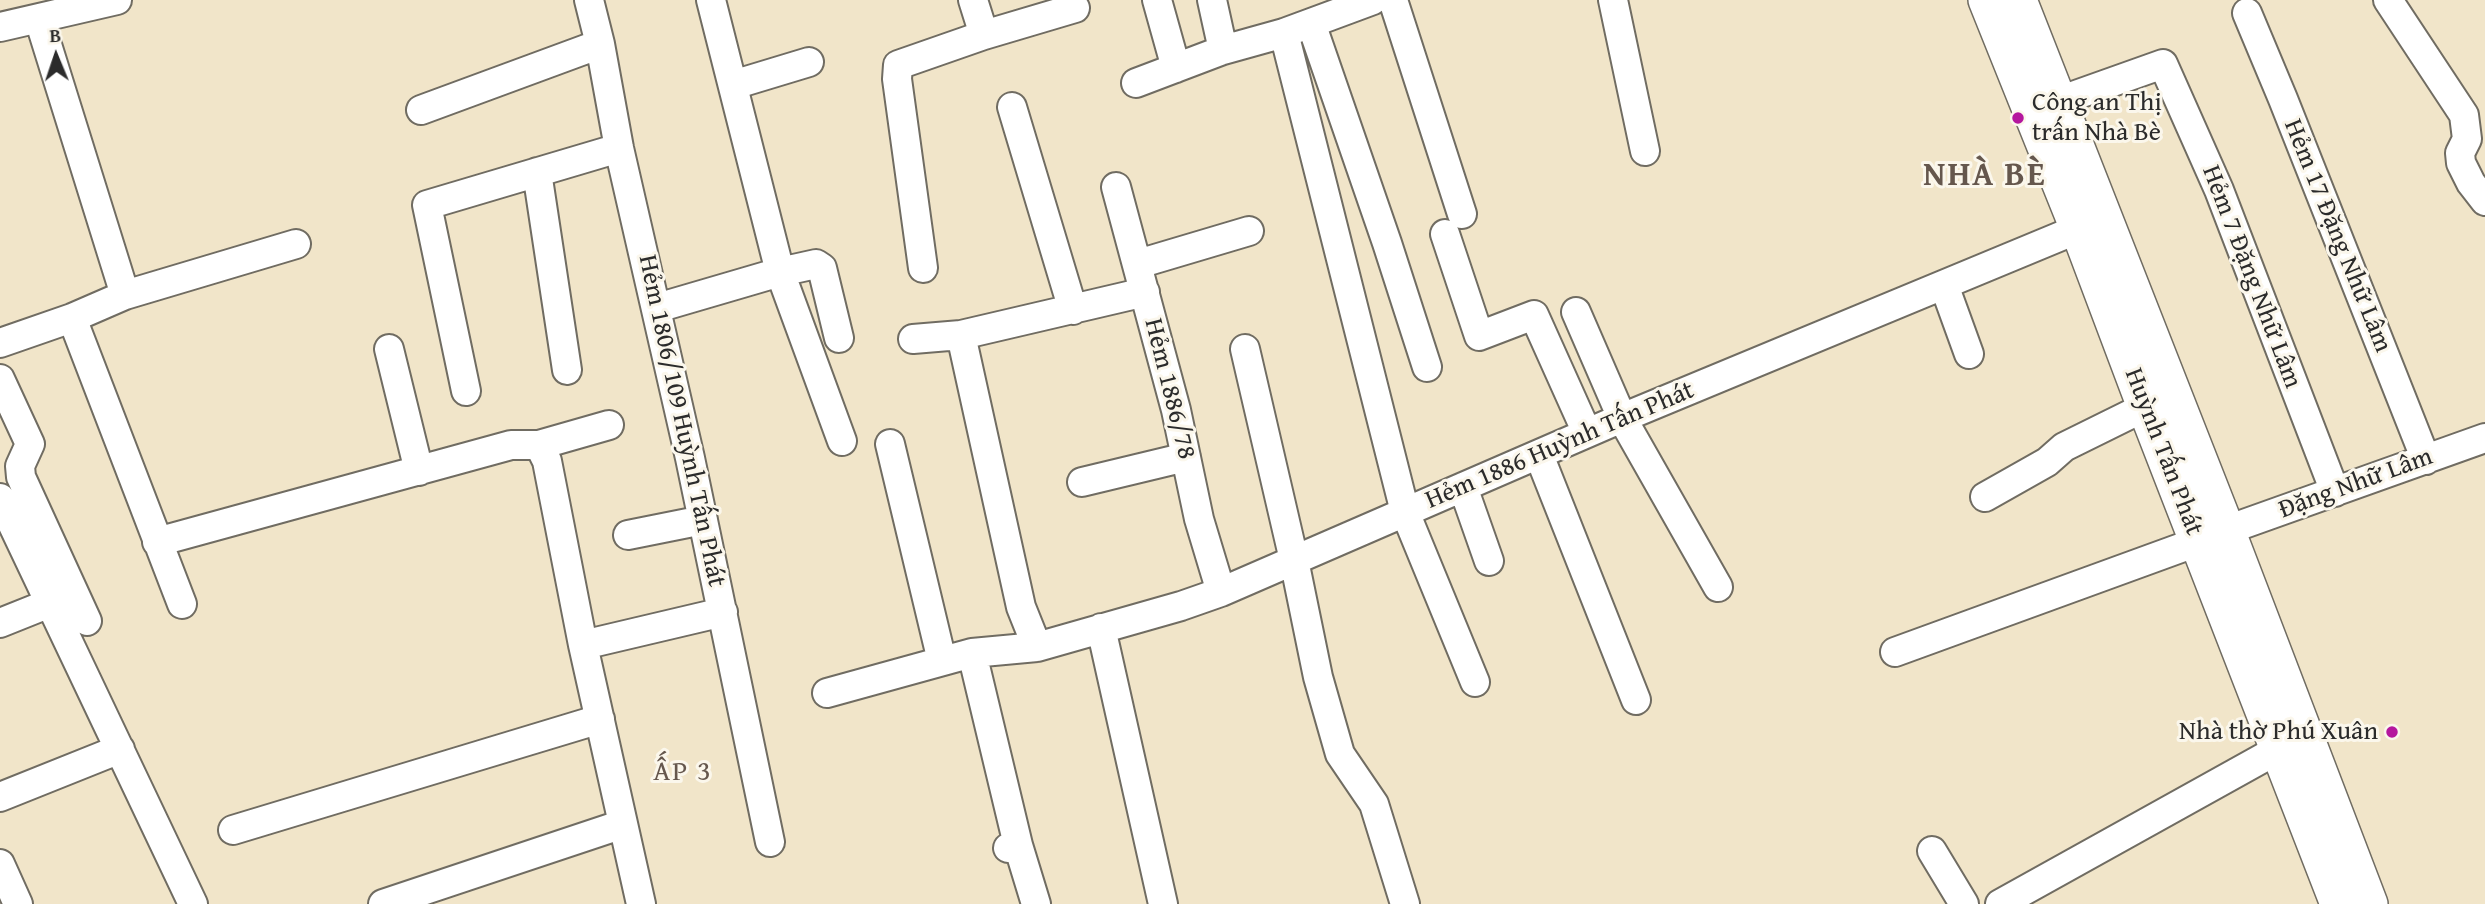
<!DOCTYPE html>
<meta charset="utf-8">
<style>
body{margin:0}
#map{position:relative;width:2485px;height:904px;overflow:hidden;background:#f1e5c9;font-family:"Gentium Book Plus",serif}
canvas{display:block}
.north{position:absolute;left:21px;top:21px;width:70px;height:70px;-webkit-text-stroke:5px #fbf7ec;paint-order:stroke;rotate:358deg;font-size:19px;font-weight:700;line-height:28px;text-align:center;color:#2b2b2b}
.north::after{content:'';display:block;margin:auto;width:24px;height:32px;background:#2b2b2b;clip-path:polygon(50% 0,100% 100%,50% 72%,0 100%)}
</style>
<div id="map">
<canvas width="2485" height="904"></canvas>
<div class="north">B</div>
</div>
<script>
const g = document.querySelector('canvas').getContext('2d');
g.lineJoin = 'round';
const toPath = rows => new Path2D(rows.map(r => 'M' + r).join(''));
function strokePath(path, color, width, dash) { g.strokeStyle = color; g.lineWidth = width; g.lineCap = dash ? 'butt' : 'round'; g.setLineDash(dash || []); g.stroke(path); }
function label(font, color, halo, rows, align = 'center') {
  g.font = font + ' "Gentium Book Plus",serif'; g.lineWidth = 6; g.setLineDash([]); g.textBaseline = 'middle'; g.strokeStyle = halo; g.fillStyle = color; for (const [text, x, y, turn = 0] of rows) {
    g.save(); g.translate(x, y); g.rotate((+turn || 0) * Math.PI / 180); g.textAlign = isNaN(turn) ? turn : align; if (halo) g.strokeText(text, 0, 0); g.fillText(text, 0, 0); g.restore();
  }
}
const minor = toPath([
 [589,0,600,44,619,148,690,458,770,842],
 [973,0,984,35],
 [1157,0,1176,68],
 [1212,0,1223,50],
 [1393,0,1462,214],
 [1613,0,1645,151],
 [2388,0,2464,115,2467,139,2460,153,2461,163,2471,183,2485,201],
 [2247,13,2283,99,2426,460],
 [39,19,125,295],
 [1311,23,1387,243,1427,367],
 [0,27,117,0],
 [1284,33,1405,512,1475,682],
 [1136,83,1223,50,1284,33,1373,0],
 [733,85,809,62],
 [2059,101,2163,64,2219,190,2335,492],
 [1012,107,1073,310],
 [421,110,600,44],
 [537,172,567,370],
 [1116,187,1176,410,1199,519,1221,592],
 [1445,234,1479,336,1534,315,1587,433],
 [1138,264,1249,231],
 [923,268,897,79,898,65,984,35,1075,8],
 [1944,285,1969,354],
 [657,308,780,272,711,0],
 [1576,312,1622,418,1718,587],
 [72,318,182,604],
 [961,335,1021,607,1037,647],
 [839,338,822,268,816,264,780,272,842,441],
 [913,339,961,335,1145,292],
 [0,343,72,318,125,295,296,244],
 [389,349,419,471],
 [1245,349,1294,560,1318,677,1340,754,1374,804,1405,904],
 [0,379,30,444,20,466,21,477,87,621],
 [466,391,427,205,619,148],
 [890,444,942,661],
 [539,445,609,425],
 [1539,455,1636,700],
 [1082,482,1186,457],
 [1463,487,1489,561],
 [1985,497,2047,462,2064,447,2145,407],
 [0,498,193,904],
 [2227,530,2485,438],
 [628,535,703,520],
 [157,542,511,445,539,445,547,461,583,645,641,904],
 [0,623,50,603],
 [1101,628,1163,904],
 [583,645,723,612],
 [1895,652,2197,542],
 [972,653,1018,845,1008,848],
 [827,693,972,653,1037,647,1181,606,1221,592,1622,418,2078,229],
 [0,797,120,749],
 [233,830,600,719],
 [1018,845,1036,904],
 [1932,851,1964,904],
 [0,864,18,904],
 [383,904,623,824],
 [2000,904,2279,749]
]);
const major = toPath([
 [1986,0,2078,229,2145,407,2338,904],
 [2019,0,2227,530,2370,904]
]);
const markers = [
 [2018,118,7,"#b5179e"],
 [2392,732,7,"#b5179e"]
];
const poiNames = [
 ["Công an Thị",2032,103],
 ["trấn Nhà Bè",2032,133],
 ["Nhà thờ Phú Xuân",2378,732,"right"]
];
const streetNames = [
 ["Hẻm 17 Đặng Nhữ Lâm",2337,236,68],
 ["Hẻm 7 Đặng Nhữ Lâm",2251,277,69],
 ["Hẻm 1886/78",1169,389,76],
 ["Hẻm 1806/109 Huỳnh Tấn Phát",681,421,78],
 ["Hẻm 1886 Huỳnh Tấn Phát",1560,446,-23],
 ["Huỳnh Tấn Phát",2163,452,69],
 ["Đặng Nhữ Lâm",2356,484,-20]
];
const neighbourhoodNames = [
 ["ẤP 3",683,773]
];
const districtNames = [
 ["NHÀ BÈ",1985,177]
];
strokePath(minor, '#706c62', 32);
strokePath(major, '#706c62', 38);
strokePath(minor, '#fff', 28);
strokePath(major, '#fff', 35);
for (const [x, y, r, color] of markers) { const dot = new Path2D(); dot.arc(x, y, r, 0, 2 * Math.PI); g.fillStyle = color; g.fill(dot); strokePath(dot, '#fbf7ec', 2.5); }
label('26px', '#2b2b2b', '#fbf7ec', poiNames, 'left');
label('26px', '#2b2b2b', '#fbf7ec', streetNames);
g.letterSpacing = '2px';
label('28px', '#65574d', '#fbf7ec', neighbourhoodNames);
g.letterSpacing = '0px';
g.letterSpacing = '2px';
label('bold 33px', '#65574d', '#fbf7ec', districtNames);
g.letterSpacing = '0px';
</script>
